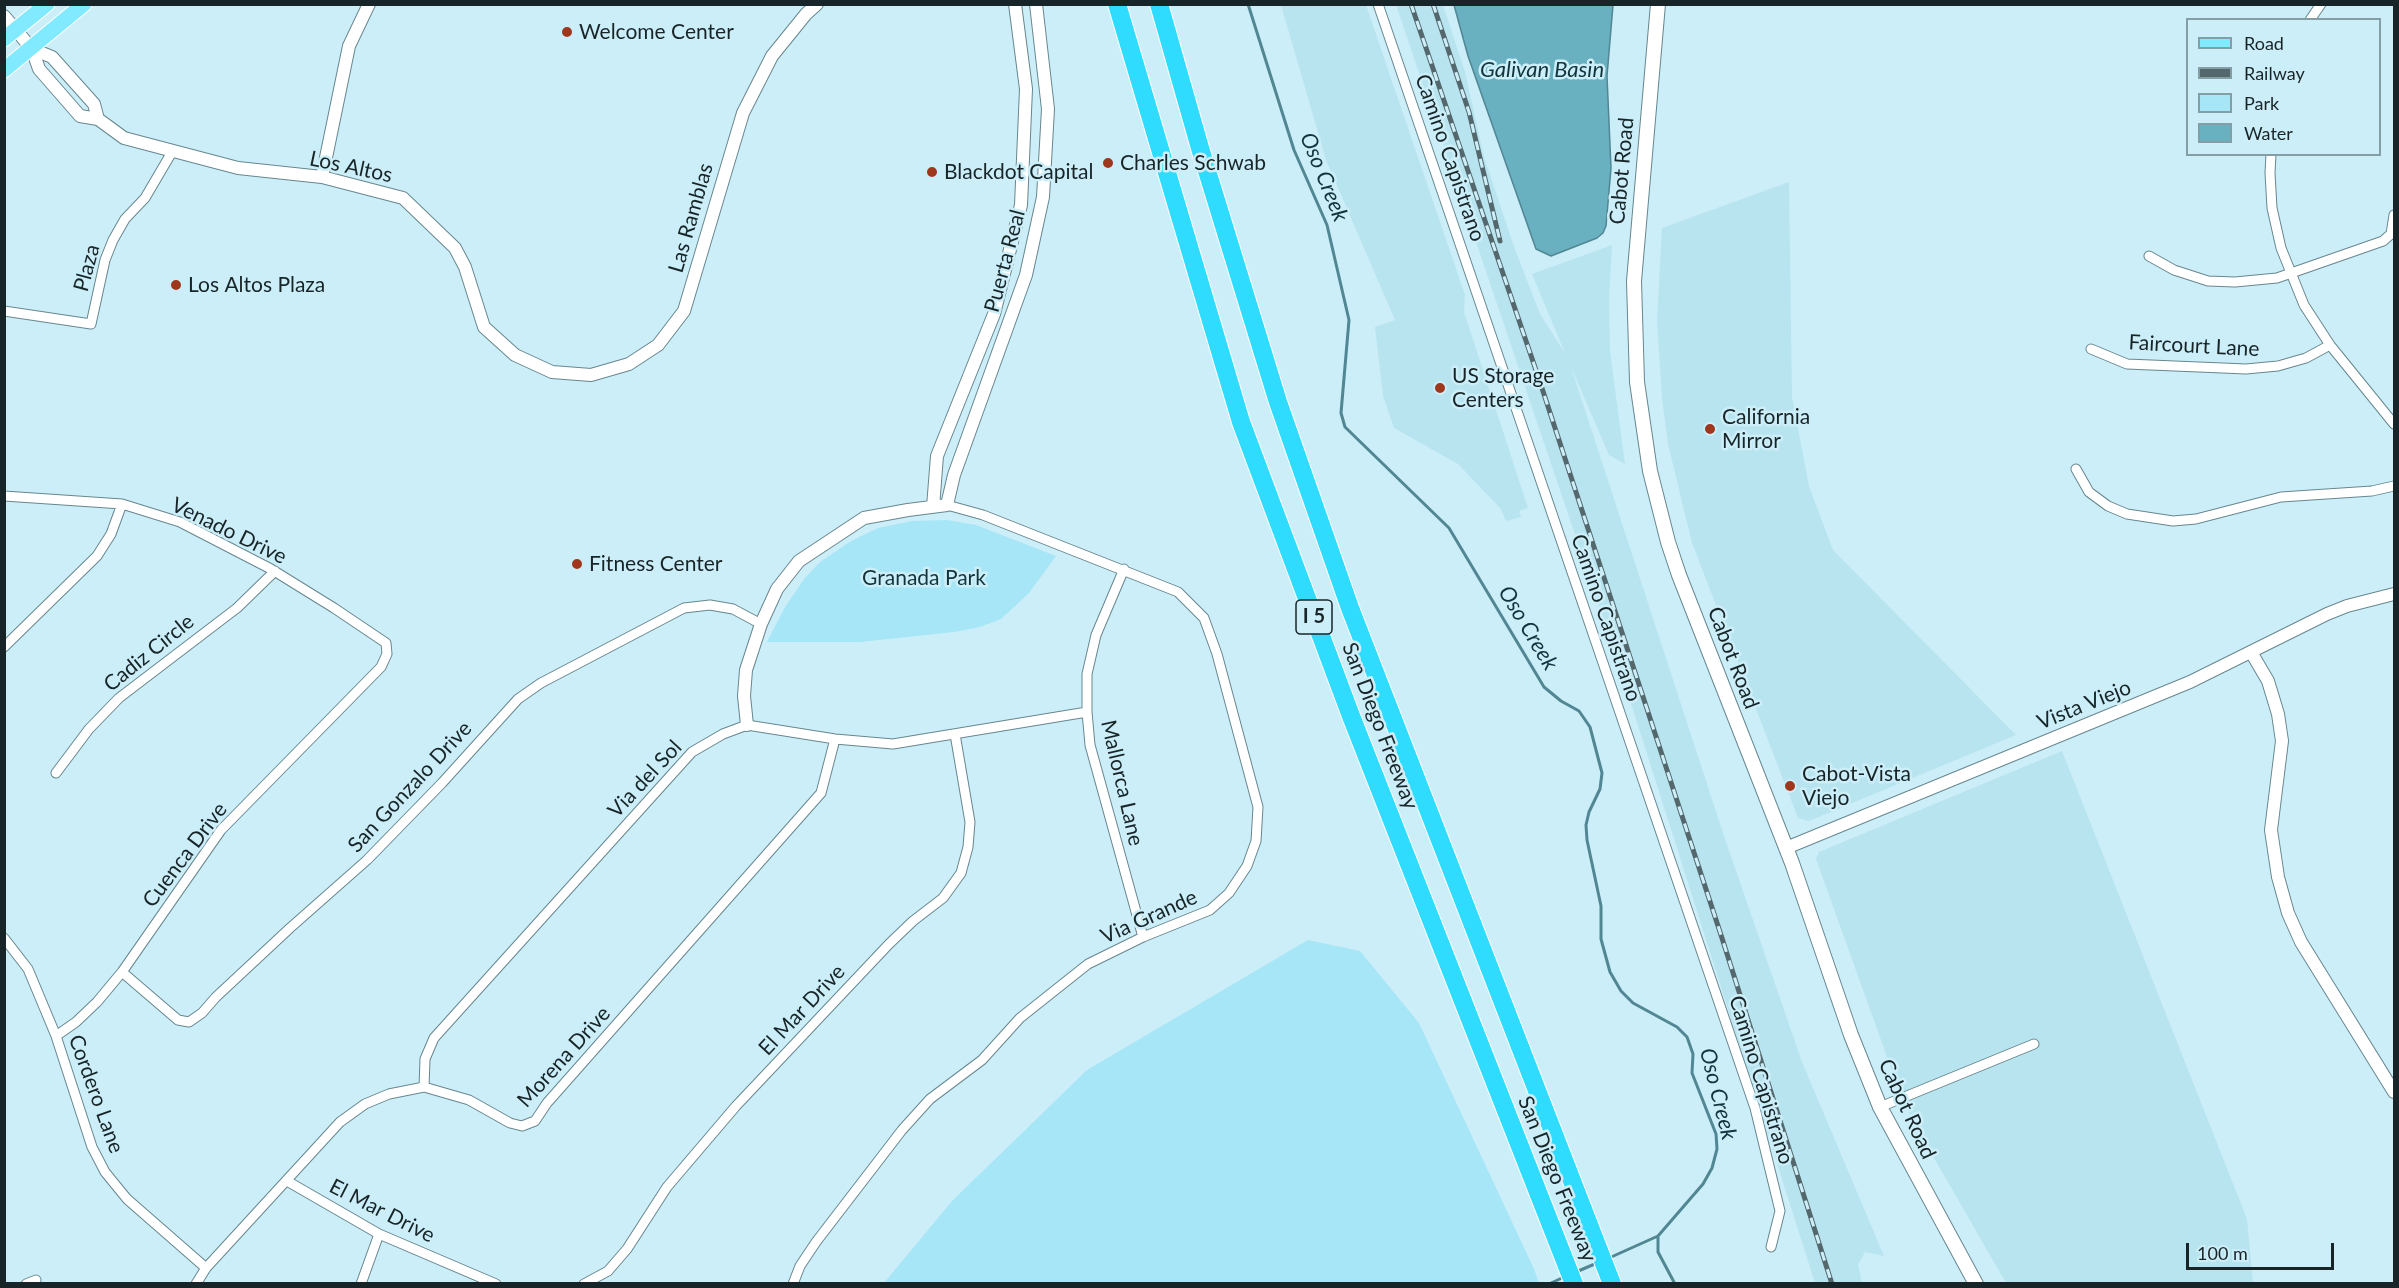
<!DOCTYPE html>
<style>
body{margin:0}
#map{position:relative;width:2399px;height:1288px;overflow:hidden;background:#cceef8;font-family:Lato,sans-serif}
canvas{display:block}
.frame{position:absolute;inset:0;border:6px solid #182528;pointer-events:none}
.legend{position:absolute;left:2186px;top:18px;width:195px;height:138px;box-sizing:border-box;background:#cceef8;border:2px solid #849ea5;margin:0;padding:8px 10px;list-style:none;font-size:18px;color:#182528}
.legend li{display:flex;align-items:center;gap:12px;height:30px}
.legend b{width:30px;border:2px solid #849ea5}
.scale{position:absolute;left:2186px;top:1243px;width:148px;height:27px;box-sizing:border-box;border:3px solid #182528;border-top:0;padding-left:8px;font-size:18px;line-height:21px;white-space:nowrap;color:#182528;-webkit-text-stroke:4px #cceef8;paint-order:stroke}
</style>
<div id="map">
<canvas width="2399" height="1288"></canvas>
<div class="frame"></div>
<ul class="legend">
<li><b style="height:8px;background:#82eafe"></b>Road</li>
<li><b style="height:8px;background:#53676c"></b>Railway</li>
<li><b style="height:16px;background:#a6e6f6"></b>Park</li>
<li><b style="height:16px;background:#69b0c1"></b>Water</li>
</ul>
<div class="scale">100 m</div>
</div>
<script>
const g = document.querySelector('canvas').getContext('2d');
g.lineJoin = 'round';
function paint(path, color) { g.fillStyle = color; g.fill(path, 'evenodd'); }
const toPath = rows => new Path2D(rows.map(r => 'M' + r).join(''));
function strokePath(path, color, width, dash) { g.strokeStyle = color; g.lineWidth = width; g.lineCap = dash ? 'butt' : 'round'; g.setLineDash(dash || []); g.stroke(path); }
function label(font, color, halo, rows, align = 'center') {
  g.font = font + ' Lato,sans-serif'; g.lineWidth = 5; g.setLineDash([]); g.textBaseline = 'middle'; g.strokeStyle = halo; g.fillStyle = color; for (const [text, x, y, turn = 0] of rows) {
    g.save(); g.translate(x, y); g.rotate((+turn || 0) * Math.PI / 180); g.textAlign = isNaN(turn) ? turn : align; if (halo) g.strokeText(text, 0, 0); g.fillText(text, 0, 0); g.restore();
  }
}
const built = toPath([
 [1281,5,1366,5,1465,295,1464,312,1528,508,1519,511,1521,517,1506,521,1501,509,1458,464,1394,428,1383,396,1375,327,1395,320,1326,160],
 [1396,5,1443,5,1465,72,1484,157,1513,244,1540,314,1565,353,1532,274,1612,245,1609,300,1610,351,1625,464,1609,455,1571,367,1724,836,1802,1062,1884,1256,1865,1252,1858,1265,1862,1283,1815,1283,1615,653],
 [1789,182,1792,397,1809,486,1833,550,2016,735,1809,821,1798,818,1692,543,1668,444,1662,398,1657,320,1662,228],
 [2062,751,2247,1219,2253,1283,2006,1283,1911,1118,1895,1079,1816,859,1819,852]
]);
const green = toPath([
 [947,520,976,525,1056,556,1029,593,1001,619,980,627,954,632,860,642,767,642,785,607,804,579,820,562,851,541,878,528,912,521],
 [1308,940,1360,951,1419,1023,1534,1269,1539,1283,884,1283,952,1201,1087,1070]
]);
const water = toPath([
 [1454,5,1613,5,1607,76,1611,168,1606,226,1603,233,1597,238,1551,256,1536,249,1468,56,1454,5]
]);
const stream = toPath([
 [1248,4,1294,150,1327,225,1349,320,1341,413,1345,427,1449,528,1544,687,1561,701,1579,711,1590,727,1602,773,1600,789,1589,812,1586,825,1587,840,1601,906,1601,939,1610,972,1621,991,1633,1003,1677,1027,1687,1037,1693,1054,1692,1073,1716,1134,1717,1149,1712,1168,1703,1184,1658,1236,1609,1258],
 [1658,1236,1658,1252,1675,1284],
 [1576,1272,1597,1263],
 [1549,1284,1564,1277]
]);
const minor = toPath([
 [1378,4,1755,1108,1780,1211,1771,1247],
 [2310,20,2321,4],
 [2271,154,2270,173,2272,208,2281,248,2304,305,2330,345,2394,424],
 [2149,256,2174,270,2208,281,2235,282,2277,278,2383,241,2391,234,2394,215],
 [4,311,91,324,105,260,113,240,125,219,145,198,172,152],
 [2091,349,2127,364,2246,369,2278,366,2306,358,2330,345],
 [2076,469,2089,492,2108,506,2127,514,2173,521,2196,519,2281,497,2372,491,2394,486],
 [4,496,122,504,180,522,271,569,334,608,386,643,387,654,381,667,221,830,122,972,97,1002,76,1022,56,1036],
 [1124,569,1096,635,1087,674,1087,712,1090,745,1143,937],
 [4,647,97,556,111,534,122,504],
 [56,773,89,729,119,698,237,608,275,571],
 [4,938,28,969,56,1036,92,1147,105,1172,127,1199,206,1268],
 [122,972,178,1020,189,1022,202,1013,216,997,290,928,367,860,442,783,518,699,541,683,684,608,710,605,733,609,761,624],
 [424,1087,425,1059,434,1038,692,752,723,734,747,725,835,739,893,744,1087,712],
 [1880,1107,2034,1044],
 [287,1181,379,1234,496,1284],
 [26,1284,36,1280],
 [196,1284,206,1268,340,1122,365,1104,389,1094,424,1087,469,1100,510,1123,522,1126,535,1121,547,1103,821,793,835,739],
 [361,1284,379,1234],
 [584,1284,608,1271,627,1249,667,1187,736,1106,889,944,913,921,943,898,961,873,968,847,970,822,955,734],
 [793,1284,800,1266,816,1242,902,1130,930,1099,982,1060,1020,1018,1088,964,1143,937,1210,910,1229,893,1247,866,1256,841,1258,807,1217,654,1204,618,1178,592,983,515,947,505]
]);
const tertiary = toPath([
 [4,16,32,49,39,69,80,116,98,119,124,138,238,168,322,177,403,198,455,248,465,267,484,327,515,355,552,372,591,375,629,364,658,345,684,311,743,113,772,56,806,14,817,4],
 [32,49,52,57,94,104,98,119],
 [322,177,349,46,369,4],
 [933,507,937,456,994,314,1021,205,1026,89,1015,4],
 [2251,652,2268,681,2278,714,2282,741,2271,830,2278,877,2288,913,2301,942,2394,1092],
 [747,725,744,696,746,670,761,624,777,589,799,561,864,518,908,510,947,505,954,475,1026,275,1043,197,1048,109,1036,4],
 [1786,848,2190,682,2327,614,2347,606,2394,594]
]);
const secondary = toPath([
 [1658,4,1634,281,1637,382,1650,471,1668,542,1679,575,1792,863,1851,1035,1880,1107,1976,1284]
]);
const primary = toPath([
 [4,39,47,4],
 [4,70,84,4]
]);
const motorway = toPath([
 [1117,4,1241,422,1351,716,1574,1284],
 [1159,4,1200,148,1278,402,1350,608,1612,1284]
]);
const rail = toPath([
 [1411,4,1539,379,1721,935,1832,1284],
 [1433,4,1469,112,1500,241]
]);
const markers = [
 [567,32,6,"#9f371c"],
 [1108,163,6,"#9f371c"],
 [932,172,6,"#9f371c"],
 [176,285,6,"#9f371c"],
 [1440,388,6,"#9f371c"],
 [1710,429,6,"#9f371c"],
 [577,564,6,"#9f371c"],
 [1790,786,6,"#9f371c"]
];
const shields = [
 [1314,617,36]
];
const shieldNames = [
 ["I 5",1314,617]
];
const poiNames = [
 ["Welcome Center",579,32],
 ["Charles Schwab",1120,163],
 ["Blackdot Capital",944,172],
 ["Los Altos Plaza",188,285],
 ["US Storage",1452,376],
 ["Centers",1452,400],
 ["California",1722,417],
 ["Mirror",1722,441],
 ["Fitness Center",589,564],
 ["Cabot-Vista",1802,774],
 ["Viejo",1802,798]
];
const streetNames = [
 ["Camino Capistrano",1450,158,71],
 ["Los Altos",351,167,12],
 ["Cabot Road",1622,171,-85],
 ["Las Ramblas",691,218,-74],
 ["Puerta Real",1005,261,-75],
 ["Plaza",87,268,-75],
 ["Faircourt Lane",2194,346,3],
 ["Venado Drive",229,531,26],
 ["Camino Capistrano",1606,618,71],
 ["Cadiz Circle",149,653,-39],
 ["Cabot Road",1733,658,69],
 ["Vista Viejo",2084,705,-22],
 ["San Diego Freeway",1380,726,69],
 ["Via del Sol",645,779,-47],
 ["Mallorca Lane",1122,783,77],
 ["San Gonzalo Drive",410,787,-47],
 ["Cuenca Drive",185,855,-53],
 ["Via Grande",1149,917,-24],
 ["El Mar Drive",802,1010,-47],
 ["Morena Drive",564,1057,-48],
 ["Camino Capistrano",1761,1080,73],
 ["Cordero Lane",96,1094,70],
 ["Cabot Road",1907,1109,65],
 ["San Diego Freeway",1557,1179,68],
 ["El Mar Drive",382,1211,27]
];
const parkNames = [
 ["Granada Park",924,578]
];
const waterNames = [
 ["Galivan Basin",1542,70],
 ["Oso Creek",1324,177,68],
 ["Oso Creek",1528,628,59],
 ["Oso Creek",1718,1094,76]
];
paint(built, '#b8e4ef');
paint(green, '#a6e6f6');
paint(water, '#69b0c1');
strokePath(water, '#518693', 1.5);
strokePath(stream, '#518693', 3);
strokePath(minor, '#67878f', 11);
strokePath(tertiary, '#67878f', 14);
strokePath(secondary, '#67878f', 16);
strokePath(primary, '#fff', 17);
strokePath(motorway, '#fff', 20);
strokePath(minor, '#fff', 9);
strokePath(tertiary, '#fff', 12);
strokePath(secondary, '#fff', 14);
strokePath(primary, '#82eafe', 15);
strokePath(motorway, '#2fdcfe', 18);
strokePath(rail, '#53676c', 5);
strokePath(rail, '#cceef8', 3, [9]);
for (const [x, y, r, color] of markers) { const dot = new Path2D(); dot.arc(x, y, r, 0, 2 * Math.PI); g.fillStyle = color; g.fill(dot); strokePath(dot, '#cceef8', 2); }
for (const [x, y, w] of shields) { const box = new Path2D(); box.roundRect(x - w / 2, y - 17, w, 34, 4.5); g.fillStyle = '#cceef8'; g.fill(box); strokePath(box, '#182528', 1.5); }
label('bold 20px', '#182528', null, shieldNames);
label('21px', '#182528', '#cceef8', poiNames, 'left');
label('21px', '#182528', '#cceef8', streetNames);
label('21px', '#12353d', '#cceef8', parkNames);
label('italic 22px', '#12353d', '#cceef8', waterNames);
</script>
